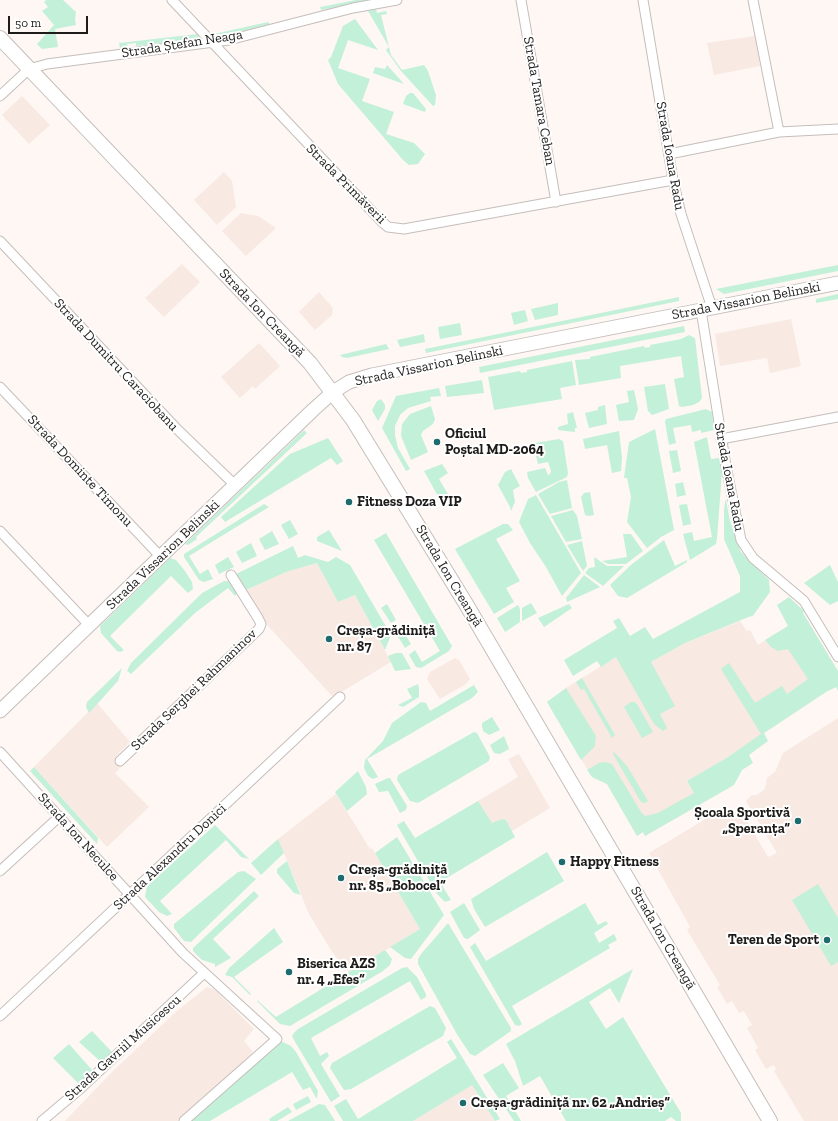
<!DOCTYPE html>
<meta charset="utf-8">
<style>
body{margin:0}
#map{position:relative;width:838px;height:1121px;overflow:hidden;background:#fef7f3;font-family:"Zilla Slab",serif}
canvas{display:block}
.scale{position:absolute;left:8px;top:16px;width:80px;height:18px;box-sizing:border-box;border:2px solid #1e1c1b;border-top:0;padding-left:5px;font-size:12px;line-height:14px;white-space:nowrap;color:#1e1c1b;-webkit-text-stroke:3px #fff;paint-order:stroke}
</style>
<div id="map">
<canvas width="838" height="1121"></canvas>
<div class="scale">50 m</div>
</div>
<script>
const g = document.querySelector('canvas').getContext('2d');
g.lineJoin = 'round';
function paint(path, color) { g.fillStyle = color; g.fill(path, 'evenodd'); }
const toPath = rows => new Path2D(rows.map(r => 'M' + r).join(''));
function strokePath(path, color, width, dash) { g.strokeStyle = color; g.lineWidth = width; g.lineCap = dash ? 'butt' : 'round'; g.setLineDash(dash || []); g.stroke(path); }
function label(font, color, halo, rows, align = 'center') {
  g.font = font + ' "Zilla Slab",serif'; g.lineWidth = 4; g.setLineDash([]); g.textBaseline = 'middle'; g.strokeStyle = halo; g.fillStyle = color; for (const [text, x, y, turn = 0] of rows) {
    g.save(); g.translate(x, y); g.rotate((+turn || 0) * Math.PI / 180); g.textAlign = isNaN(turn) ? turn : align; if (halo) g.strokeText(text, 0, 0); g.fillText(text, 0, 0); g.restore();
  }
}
const built = toPath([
 [755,36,760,66,714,75,707,43],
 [22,96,50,125,29,144,2,115],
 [224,172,232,181,236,207,217,225,194,200],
 [241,213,258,216,276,228,246,256,222,231],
 [182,264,200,282,164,317,145,298],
 [319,292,333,308,332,315,315,330,299,312],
 [791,319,801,366,770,373,767,358,720,366,715,334],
 [259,343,280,366,255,389,253,386,240,398,221,377],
 [317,563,338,602,355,595,391,662,333,697,269,627,246,590,286,572],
 [740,621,747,631,750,630,758,645,788,626,826,692,728,757,687,781,701,804,645,836,643,832,637,836,607,784,592,777,547,702,566,688,616,657,651,662,685,643],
 [455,658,459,660,470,679,466,684,440,699,427,679,430,672],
 [97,703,130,742,116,756,123,765,115,773,149,807,107,847,34,767],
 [838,718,838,1121,804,1121,774,1071,776,1069,774,1065,766,1069,755,1050,758,1048,747,1028,752,1025,744,1011,739,1013,732,1001,727,1004,717,987,720,985,687,930,690,927,649,853,724,808,736,812,740,810,768,857,777,853,746,801,752,795,757,795,765,789,767,778,775,772,783,753],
 [519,754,550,808,512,831,506,820,492,823,478,801,518,777,508,759],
 [336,794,370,849,372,848,420,929,350,972,344,968,331,950,309,914,278,839],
 [207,987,215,990,254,1029,244,1041,253,1052,236,1069,178,1121,65,1121,114,1070,178,1010],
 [472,1084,495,1121,413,1121]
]);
const green = toPath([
 [46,0,63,0,76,12,75,19,76,25,55,29,58,47,42,49,37,44,54,25,42,11,48,7,44,2],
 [356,0,372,0,321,10,320,7],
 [376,9,377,13,386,11,387,14,381,15,391,55,402,70,424,65,428,71,436,95,435,105,433,106,401,71,386,50,389,47,368,11],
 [355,19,378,50,348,40,338,68,370,79,362,101,394,112,386,134,414,143,425,154,418,164,409,165,403,160,338,84,328,60,331,57,343,26],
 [268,22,270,24,223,36,214,34],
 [198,34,198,39,136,46,136,43,127,44,128,47,120,48,119,43],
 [387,65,404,84,373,73,375,67,385,69],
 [410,93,413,93,426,109,425,112,403,104,406,96],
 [838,265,838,271,724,294,716,289],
 [838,294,838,299,816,303,816,299],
 [679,297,679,301,426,353,425,349],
 [558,303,558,315,535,320,531,309],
 [525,310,528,321,514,325,511,313],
 [460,323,462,335,440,339,438,327],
 [684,326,685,332,480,373,479,367],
 [424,334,425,342,400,347,397,340],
 [689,335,695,338,702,398,699,402,693,405,682,407,679,406,674,379,684,377,681,356,620,366,621,378,579,385,575,360,590,359,590,357,644,346,645,348,650,347,650,345,681,339],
 [386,344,389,349,347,358,342,357,340,355],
 [572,361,576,385,560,388,562,399,494,410,488,377,520,371,521,373,527,372,527,370],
 [482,380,484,393,447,397,445,386],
 [665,384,669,409,652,415,648,411,644,387],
 [439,388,441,396,430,397,431,401,408,408,400,415,395,426,395,435,398,448,410,469,406,471,382,428,396,396],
 [634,390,638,409,634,420,619,421,616,405,629,402,627,391],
 [381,399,385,405,385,409,378,421,372,410,377,401],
 [605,405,607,424,589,428,585,413,598,410,598,407],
 [431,406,435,419,433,424,423,431,421,435,428,452,411,460,401,436,402,424,410,414],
 [706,409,712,412,714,430,701,433,701,430,692,432,691,425,673,428,676,443,669,445,665,422,666,419],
 [573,412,577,428,575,428,575,432,558,430,558,427,568,424,567,414],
 [655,429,674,530,661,537,647,548,627,522,631,497,627,478,624,478,629,442],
 [304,430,307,433,196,537,197,539,188,545,185,544],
 [619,431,622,457,621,471,612,473,607,445,585,449,583,439],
 [707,437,711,459,719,458,722,472,717,538,716,544,690,560,683,534,692,532,694,541,712,537,694,442],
 [328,438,343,461,337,465,331,458,225,522,221,517,290,454],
 [559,439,563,441,568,473,567,477,536,492,528,478,527,472,545,468,548,475,550,474,551,471,548,462,538,464,534,448,535,443],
 [677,450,681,471,673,473,669,451],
 [442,464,448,473,439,479,448,494,440,500,424,471],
 [511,469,520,486,513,490,515,502,511,511,510,507,498,485,505,472],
 [567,480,572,508,550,514,538,494,559,482],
 [683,482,686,495,677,497,675,484],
 [590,492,594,515,589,516,585,515,581,497,584,493],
 [536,495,581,573,562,596,546,567,530,543,519,522,528,499],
 [726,500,730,521,741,552,769,580,770,592,752,617,751,616,685,643,651,662,675,706,660,714,667,728,663,731,654,724,616,657,601,667,597,661,573,676,564,660,617,628,613,621,619,618,630,636,645,627,653,639,740,592,740,576,724,539,724,511,725,501],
 [264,504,269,507,189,556,200,574,208,569,213,579,204,582,199,580,184,557,184,554],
 [687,504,691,524,683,526,679,505],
 [573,510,577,516,582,539,566,542,551,516],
 [290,520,298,534,289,539,281,525],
 [503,524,508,524,513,530,496,539,520,581,506,588,514,602,494,614,455,549],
 [329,530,342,551,317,541,317,537],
 [272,531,279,544,265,550,259,539],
 [386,533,452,646,449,651,421,668,416,667,409,655,415,650,422,662,440,651,374,540],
 [623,534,631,534,643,551,626,564,608,564,602,561,627,557],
 [664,540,675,566,687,560,687,562,627,598,618,596,610,585,632,564],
 [582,541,587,566,583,571,567,545],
 [251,543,257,556,242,563,236,552],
 [293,546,298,558,305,555,328,562,336,557,350,565,391,635,385,650,355,595,338,602,317,563,286,572,246,590,236,574],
 [228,557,234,567,219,574,215,565],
 [594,557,607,566,624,566,603,586,585,573,589,568,595,567],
 [170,558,176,560,185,571,192,582,193,589,188,593,171,576,110,636,124,650,120,652,117,651,101,633,100,626],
 [830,565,838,582,838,601,830,605,804,583],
 [584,575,600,587,567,602,566,598],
 [224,581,229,581,237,593,235,596,228,588,195,613,131,674,127,671,131,663,202,593],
 [789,597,804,611,803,613,838,671,838,691,836,687,826,692,764,733,768,741,749,755,753,763,742,770,734,785,645,836,643,832,637,836,607,784,592,777,587,770,599,763,605,762,612,764,641,812,645,816,658,813,694,793,687,781,728,757,761,734,721,669,729,663,755,703,782,686,787,694,808,679,788,649,778,651,771,647,765,640,788,626,777,605],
 [531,603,537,613,522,621,522,608],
 [387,604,396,620,391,623,381,608],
 [569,604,572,608,544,627,538,618],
 [518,605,520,609,520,622,505,632,497,618],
 [400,626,411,644,405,648,394,630],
 [396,653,402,653,411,669,395,671,388,656],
 [122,668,118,681,89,713,86,707,87,702],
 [582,678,615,735,612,738,584,689,581,690,576,682],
 [418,684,419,688,419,697,403,707,398,705,412,698,407,689],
 [474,685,478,692,472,698,367,759,378,777,373,779,368,776,364,768,365,760,383,741,392,723,421,702,426,703,430,711],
 [566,688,596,736,595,746,581,760,547,702],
 [631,702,634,702,637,704,653,732,642,738,624,707],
 [492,717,500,730,489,735,483,731,482,726,482,723],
 [474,732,477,733,490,757,489,761,418,803,410,801,397,780,398,775],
 [504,736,509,749,500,754,494,753,490,745],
 [614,752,627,766,648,801,645,803,641,802,613,754],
 [34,767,98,838,97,844,30,771],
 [358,771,366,787,367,794,347,811,335,792],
 [388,778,390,778,407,806,406,810,400,813,388,791,379,792,375,784],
 [478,801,492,823,502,819,506,820,515,837,440,882,451,900,445,902,437,894,397,825,404,821,415,838],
 [215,825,249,859,241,857,226,840,160,901,172,914,167,916,159,912,145,897,147,886],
 [397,837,444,915,411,959,405,958,390,947,420,929,375,853],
 [278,839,284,853,261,875,251,863],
 [547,852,564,881,485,927,474,909,471,899],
 [287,861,300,894,301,895,294,893,277,873,277,869],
 [244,871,256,879,191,942,184,941,174,928,174,924,228,880,238,872],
 [818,884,838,918,838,962,831,966,792,900],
 [254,891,259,896,213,939,231,958,215,967,215,964,202,960,193,951,193,948],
 [464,903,480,930,468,939,464,938,450,912],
 [585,903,598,925,606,921,608,924,594,933,599,943,614,934,617,940,608,945,610,948,512,1006,522,1024,519,1026,515,1025,470,947,475,943,486,961],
 [448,923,511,1028,511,1031,475,1056,470,1054,458,1036,418,964,418,959,421,954],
 [274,928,283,942,234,977,251,994,250,995,232,977,225,975,229,968],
 [385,950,392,959,390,965,383,971,290,1026,280,1024,257,1001,257,1000,276,1017],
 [407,967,417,977,426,994,426,997,421,1000,410,981,311,1038,320,1056,327,1052,329,1056,321,1064,340,1096,331,1102,294,1040,292,1036,294,1033,298,1029,402,968],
 [633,969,619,1003,610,988,589,1002,606,1029,623,1017,681,1113,681,1121,676,1121,671,1117,665,1121,566,1121,540,1076,523,1086,515,1061,506,1044],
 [430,1006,435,1008,446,1028,443,1036,351,1089,344,1090,330,1068,332,1063],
 [92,1031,112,1052,101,1062,79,1042],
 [451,1039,500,1119,495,1121,472,1085,413,1121,343,1121,334,1106,346,1099,358,1119,457,1058,447,1042],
 [283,1042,291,1046,296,1052,318,1091,317,1098,316,1098,310,1087,303,1090,292,1072,210,1121,190,1121,279,1043],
 [69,1044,93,1071,78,1083,53,1058],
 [503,1063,519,1088,506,1096,521,1121,514,1121,483,1075],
 [308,1096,311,1102,296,1110,293,1104],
 [319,1104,325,1105,335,1121,288,1121],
 [288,1107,292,1112,277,1121,270,1121,269,1119]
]);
const street = toPath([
 [172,0,381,221,388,227,404,229,673,180],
 [521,0,556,202],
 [643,0,673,180,681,214,712,308],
 [753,0,779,132],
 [0,96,29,69,47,64,229,40,353,8,397,0],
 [669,154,779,132,838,129],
 [0,241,178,430,236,486],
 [701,310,726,466,741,540,753,558,804,601,838,657],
 [0,387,160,556],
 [721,439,838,417],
 [0,531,89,625],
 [0,752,183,953,277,1039,184,1121],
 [120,761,259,629,261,624,258,618,231,575],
 [0,871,60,816],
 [0,1016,340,697],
 [42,1121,81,1088,204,973]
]);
const secondary = toPath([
 [0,711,313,410,333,392,349,382,372,375,838,283]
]);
const primary = toPath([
 [0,38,310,363,353,420,466,604,770,1121]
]);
const markers = [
 [437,442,4,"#1d6a6f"],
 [349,502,4,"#1d6a6f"],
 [329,639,4,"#1d6a6f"],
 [798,821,4,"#1d6a6f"],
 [562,862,4,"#1d6a6f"],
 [341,878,4,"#1d6a6f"],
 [827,940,4,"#1d6a6f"],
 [289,972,4,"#1d6a6f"],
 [463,1103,4,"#1d6a6f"]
];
const streetNames = [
 ["Strada Ștefan Neaga",182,44,-9],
 ["Strada Tamara Ceban",539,101,80],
 ["Strada Ioana Radu",670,156,80],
 ["Strada Primăverii",346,184,45],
 ["Strada Vissarion Belinski",746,301,-11],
 ["Strada Ion Creangă",262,313,46],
 ["Strada Dumitru Caraciobanu",116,365,47],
 ["Strada Vissarion Belinski",429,366,-12],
 ["Strada Dominte Timonu",80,471,47],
 ["Strada Ioana Radu",729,477,79],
 ["Strada Vissarion Belinski",163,555,-44],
 ["Strada Ion Creangă",449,576,59],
 ["Strada Serghei Rahmaninov",194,690,-44],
 ["Strada Ion Neculce",78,837,48],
 ["Strada Alexandru Donici",170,857,-43],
 ["Strada Ion Creangă",663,938,60],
 ["Strada Gavriil Musicescu",123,1048,-42]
];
const poiNames = [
 ["Oficiul",445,434],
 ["Poștal MD-2064",445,450],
 ["Fitness Doza VIP",357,502],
 ["Creșa-grădiniță",337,631],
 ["nr. 87",337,647],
 ["Școala Sportivă",790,813,"right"],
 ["„Speranța”",790,829,"right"],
 ["Happy Fitness",570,862],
 ["Creșa-grădiniță",349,870],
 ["nr. 85 „Bobocel”",349,886],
 ["Teren de Sport",819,940,"right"],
 ["Biserica AZS",297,964],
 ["nr. 4 „Efes”",297,980],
 ["Creșa-grădiniță nr. 62 „Andrieș”",471,1103]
];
paint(built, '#f8e9e2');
paint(green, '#c3f0d9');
strokePath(street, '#c5bebb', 11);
strokePath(secondary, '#c5bebb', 15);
strokePath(primary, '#c5bebb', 16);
strokePath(street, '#fff', 9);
strokePath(secondary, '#fff', 13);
strokePath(primary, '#fff', 14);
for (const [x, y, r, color] of markers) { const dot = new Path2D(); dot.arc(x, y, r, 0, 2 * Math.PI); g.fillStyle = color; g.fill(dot); strokePath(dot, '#fff', 1.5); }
label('14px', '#1e1c1b', '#fff', streetNames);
label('bold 14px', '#1e1c1b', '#fff', poiNames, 'left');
</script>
